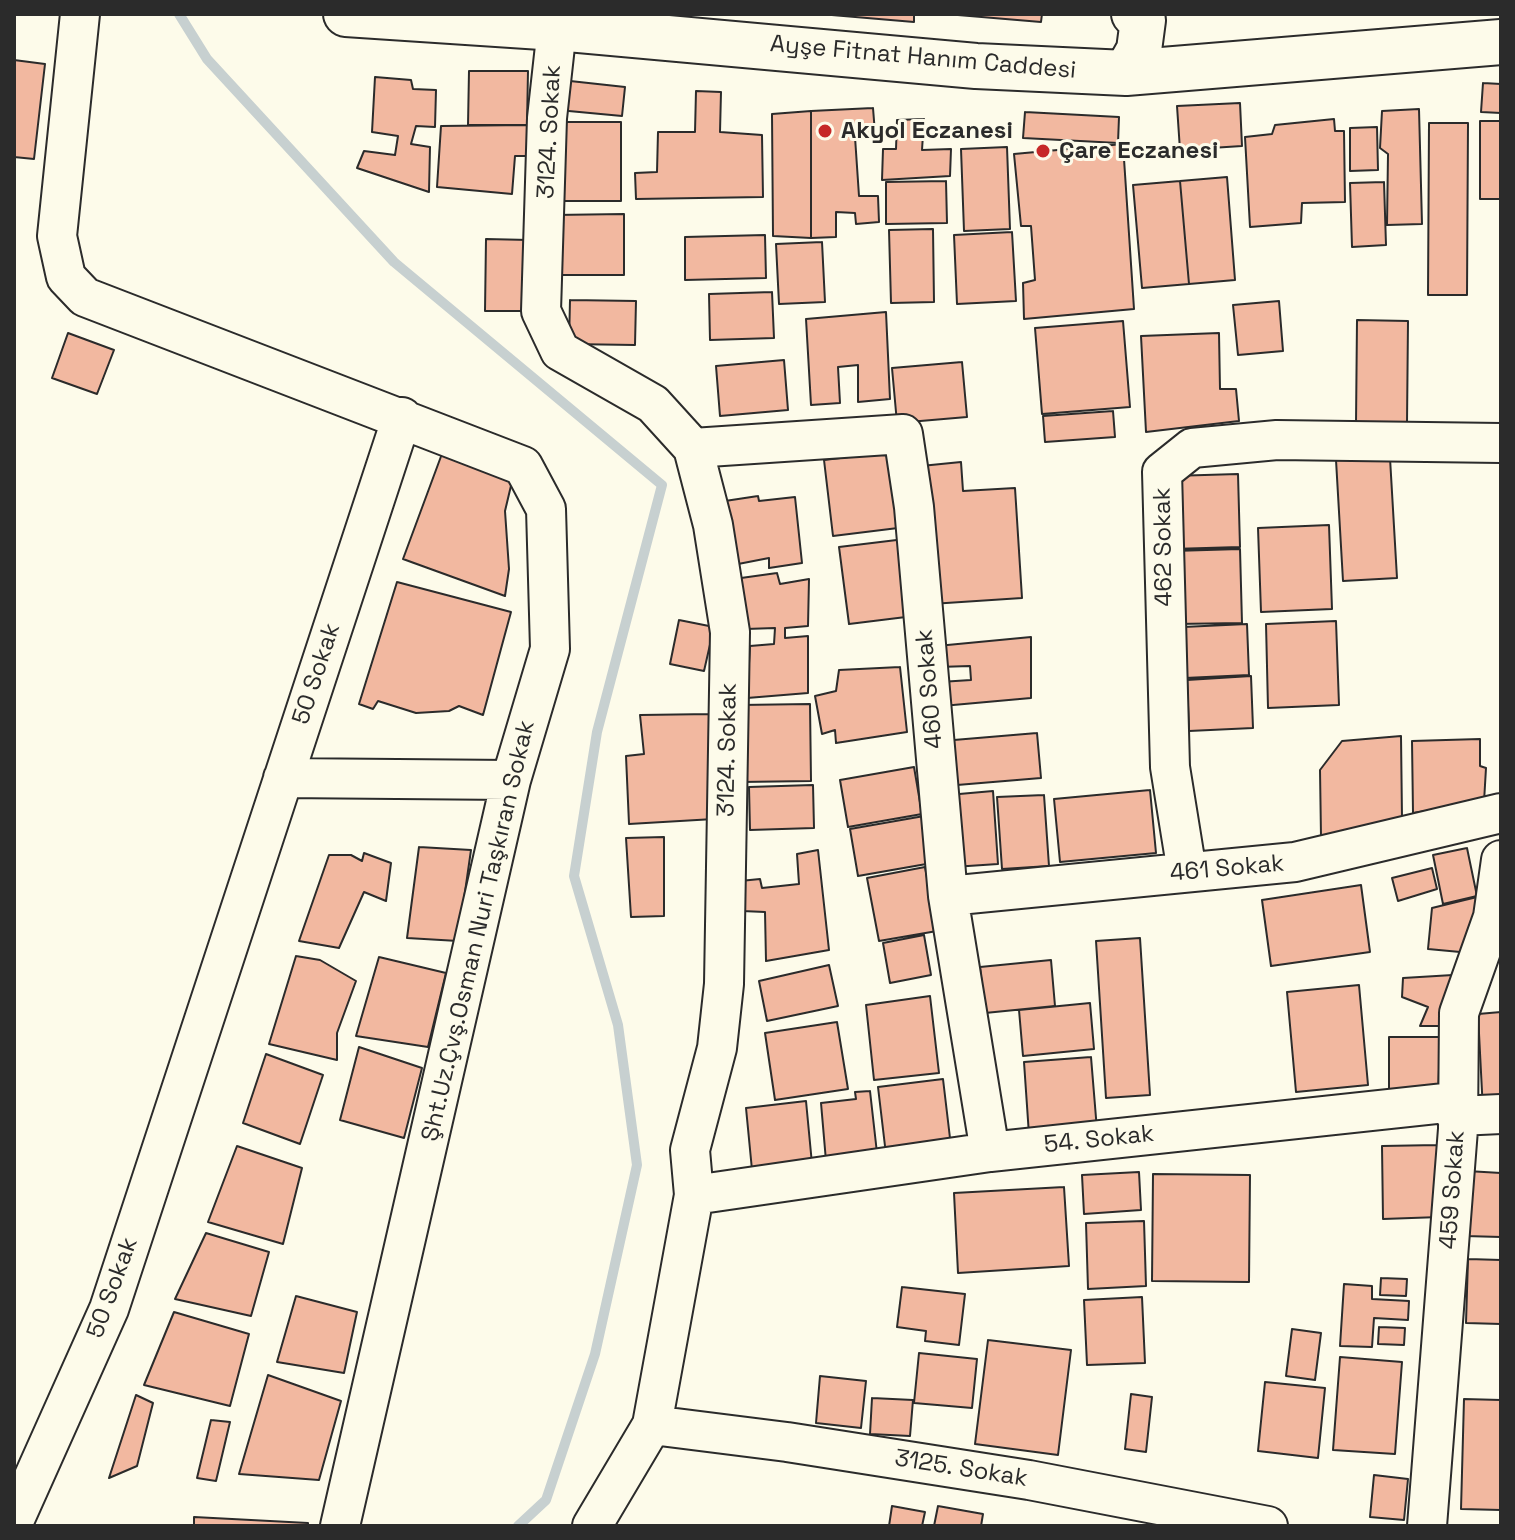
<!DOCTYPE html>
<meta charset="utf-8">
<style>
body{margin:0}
#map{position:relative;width:1515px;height:1540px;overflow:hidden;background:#fdfbea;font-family:"Space Grotesk",sans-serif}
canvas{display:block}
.frame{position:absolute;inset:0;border:16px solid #2b2b2b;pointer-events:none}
</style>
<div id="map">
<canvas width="1515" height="1540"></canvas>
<div class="frame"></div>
</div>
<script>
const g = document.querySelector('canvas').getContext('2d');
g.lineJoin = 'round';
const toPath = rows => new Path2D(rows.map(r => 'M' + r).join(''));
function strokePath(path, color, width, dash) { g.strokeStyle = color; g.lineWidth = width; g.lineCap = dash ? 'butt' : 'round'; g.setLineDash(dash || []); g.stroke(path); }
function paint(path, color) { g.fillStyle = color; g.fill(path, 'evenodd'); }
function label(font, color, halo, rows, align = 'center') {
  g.font = font + ' "Space Grotesk",sans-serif'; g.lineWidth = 6; g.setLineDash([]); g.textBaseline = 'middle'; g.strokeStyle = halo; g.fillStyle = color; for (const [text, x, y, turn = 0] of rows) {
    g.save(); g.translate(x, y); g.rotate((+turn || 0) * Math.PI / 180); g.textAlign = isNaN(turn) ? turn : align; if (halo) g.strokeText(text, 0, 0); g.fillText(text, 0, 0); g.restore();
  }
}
const stream = toPath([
 [179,14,207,59,394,262,662,485,597,732,574,876,618,1025,637,1165,595,1354,546,1500,518,1526]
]);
const building = toPath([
 [820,14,914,14,914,22,820,14],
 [946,14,1042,14,1041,22,946,14],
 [14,60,45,64,34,159,14,157,14,60],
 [469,71,528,71,527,125,468,125,469,71],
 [375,77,411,80,413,89,436,90,435,127,416,126,411,144,430,147,429,192,357,168,364,151,395,155,398,136,372,132,375,77],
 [561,80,625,87,622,116,558,110,561,80],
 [1483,83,1501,84,1501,113,1481,112,1483,83],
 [696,91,721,92,720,132,762,135,763,197,636,199,635,173,657,172,658,132,695,132,696,91],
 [1240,103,1242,146,1180,150,1177,106,1240,103],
 [873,108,875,133,855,137,859,196,878,196,879,222,856,224,855,213,836,212,836,237,811,238,811,111,873,108],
 [1419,109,1422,224,1387,225,1388,154,1380,148,1382,111,1419,109],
 [811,111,811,238,773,236,772,114,811,111],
 [1025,112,1119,117,1118,143,1023,138,1025,112],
 [924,119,922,150,951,149,950,176,882,180,883,149,896,149,897,120,924,119],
 [1334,119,1335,131,1344,131,1345,202,1302,203,1301,223,1250,227,1245,137,1272,134,1275,125,1334,119],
 [1480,121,1501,121,1501,199,1480,199,1480,121],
 [556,122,621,122,621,201,556,201,556,122],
 [1429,123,1468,123,1467,295,1428,295,1429,123],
 [527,125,527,156,515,156,512,194,437,187,441,126,527,125],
 [1377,127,1378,170,1350,171,1350,128,1377,127],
 [1123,144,1134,309,1024,319,1023,283,1035,280,1031,226,1021,226,1014,154,1123,144],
 [1007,147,1010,229,964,231,961,149,1007,147],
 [1227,177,1235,280,1189,284,1180,181,1227,177],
 [946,181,947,223,886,224,886,182,946,181],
 [1180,181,1189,284,1142,288,1133,185,1180,181],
 [1384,182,1386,245,1352,247,1350,183,1384,182],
 [624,214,624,275,555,275,554,215,624,214],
 [933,229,934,302,891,303,889,230,933,229],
 [1012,232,1016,301,957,304,954,235,1012,232],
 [765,235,766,278,685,280,685,237,765,235],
 [486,239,529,240,528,311,485,311,486,239],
 [822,242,825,302,779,304,776,244,822,242],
 [772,292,774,338,710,340,709,294,772,292],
 [570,300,636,301,635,345,569,344,570,300],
 [1279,301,1283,351,1238,355,1233,305,1279,301],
 [886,312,890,399,858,402,858,365,838,367,840,403,811,405,806,319,886,312],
 [1357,320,1408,321,1407,423,1356,423,1357,320],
 [1123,321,1130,407,1042,414,1035,328,1123,321],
 [68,333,114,350,97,394,52,378,68,333],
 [1219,333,1220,389,1236,389,1239,421,1146,432,1141,336,1219,333],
 [784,360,788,410,720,416,716,366,784,360],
 [962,362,967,417,897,423,892,368,962,362],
 [1113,411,1115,437,1045,442,1043,416,1113,411],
 [443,451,514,473,505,511,509,569,505,596,403,559,443,451],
 [889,452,898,528,833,536,824,460,889,452],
 [1390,458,1397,578,1343,581,1336,460,1390,458],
 [961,462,963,491,1015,488,1022,598,931,604,921,466,961,462],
 [1238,474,1240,547,1172,549,1171,476,1238,474],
 [758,496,759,501,795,497,802,563,769,568,769,558,733,565,725,501,758,496],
 [1329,525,1332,609,1261,612,1258,528,1329,525],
 [905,539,914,616,849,624,839,547,905,539],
 [1240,549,1242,623,1175,624,1173,551,1240,549],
 [777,573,780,584,809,579,808,626,785,628,785,638,808,636,808,693,747,698,750,646,774,644,775,628,746,629,741,578,777,573],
 [397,582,511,612,483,715,459,706,449,711,416,713,378,701,373,709,359,704,397,582],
 [679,620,714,627,704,671,670,664,679,620],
 [1336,621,1339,705,1268,708,1266,624,1336,621],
 [1247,624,1249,675,1185,678,1183,627,1247,624],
 [1031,637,1031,698,942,706,940,682,971,680,970,666,938,667,937,646,1031,637],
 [900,667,907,732,836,743,835,730,822,734,815,696,836,691,839,670,900,667],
 [1251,676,1253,728,1189,731,1187,680,1251,676],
 [810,704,811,781,740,782,740,705,810,704],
 [712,714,714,819,629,824,626,756,644,754,640,715,712,714],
 [1037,733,1041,778,945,786,942,741,1037,733],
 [1401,736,1402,818,1321,837,1320,770,1342,741,1401,736],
 [1480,739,1480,766,1486,768,1484,802,1413,813,1412,741,1480,739],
 [914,767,922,814,848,827,840,780,914,767],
 [813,785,814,828,750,830,749,787,813,785],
 [1150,790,1156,853,1060,862,1054,799,1150,790],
 [993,791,998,864,953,867,948,795,993,791],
 [1044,795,1049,866,1002,869,997,797,1044,795],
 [924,816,932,863,858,876,850,829,924,816],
 [664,837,664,916,631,917,626,838,664,837],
 [419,847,471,850,458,941,407,938,419,847],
 [1467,848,1477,896,1443,904,1433,855,1467,848],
 [818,850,829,950,766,961,765,912,742,911,740,881,760,879,762,888,799,884,797,854,818,850],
 [364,853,391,863,386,901,364,892,339,948,299,941,329,855,351,855,362,861,364,853],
 [925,867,937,931,879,941,867,878,925,867],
 [1432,868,1437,889,1398,901,1392,878,1432,868],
 [1361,885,1370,952,1271,966,1262,900,1361,885],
 [1477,897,1471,953,1428,949,1432,908,1477,897],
 [924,935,931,975,890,983,883,943,924,935],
 [1140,938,1150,1095,1106,1098,1096,941,1140,938],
 [296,956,320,960,356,981,337,1033,337,1060,269,1044,296,956],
 [379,957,446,973,428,1047,356,1036,379,957],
 [1051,960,1055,1006,985,1013,980,967,1051,960],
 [829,965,838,1006,767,1021,759,981,829,965],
 [1453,975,1450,1026,1420,1026,1428,1007,1402,997,1403,978,1453,975],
 [1359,985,1368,1085,1296,1092,1287,992,1359,985],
 [930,996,939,1073,874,1080,866,1005,930,996],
 [1090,1003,1094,1049,1023,1056,1019,1010,1090,1003],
 [1501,1012,1501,1110,1483,1111,1478,1014,1501,1012],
 [837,1022,848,1089,775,1100,765,1033,837,1022],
 [1389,1037,1440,1037,1438,1102,1389,1102,1389,1037],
 [359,1047,422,1068,404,1138,340,1120,359,1047],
 [266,1054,323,1075,300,1144,243,1123,266,1054],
 [1091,1057,1097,1130,1029,1135,1024,1062,1091,1057],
 [943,1079,952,1155,887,1163,878,1087,943,1079],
 [870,1091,877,1153,826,1161,821,1103,856,1099,855,1092,870,1091],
 [806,1101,812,1164,752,1170,746,1108,806,1101],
 [1438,1145,1440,1217,1383,1219,1382,1146,1438,1145],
 [237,1146,302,1168,283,1244,208,1222,237,1146],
 [1467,1171,1501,1173,1501,1237,1465,1236,1467,1171],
 [1139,1172,1141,1210,1084,1214,1082,1175,1139,1172],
 [1153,1174,1250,1175,1249,1282,1152,1281,1153,1174],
 [1064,1187,1069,1266,958,1273,954,1193,1064,1187],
 [1144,1221,1146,1286,1088,1289,1086,1223,1144,1221],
 [206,1233,269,1252,251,1316,175,1299,206,1233],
 [1468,1259,1501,1260,1501,1324,1466,1323,1468,1259],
 [1381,1278,1407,1279,1406,1296,1380,1295,1381,1278],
 [1344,1284,1372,1286,1372,1299,1409,1301,1408,1320,1374,1318,1372,1347,1340,1346,1344,1284],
 [902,1287,965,1294,959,1345,925,1341,926,1331,897,1327,902,1287],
 [296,1296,357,1312,344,1373,277,1362,296,1296],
 [1142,1297,1145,1363,1087,1365,1084,1300,1142,1297],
 [174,1312,249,1334,230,1406,144,1385,174,1312],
 [1379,1327,1405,1328,1404,1345,1378,1344,1379,1327],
 [1292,1329,1321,1333,1315,1380,1286,1376,1292,1329],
 [988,1340,1071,1350,1058,1455,975,1444,988,1340],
 [919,1353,977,1359,972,1408,914,1403,919,1353],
 [1340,1357,1402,1362,1395,1454,1333,1450,1340,1357],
 [268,1375,341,1401,319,1480,239,1474,268,1375],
 [820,1376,866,1381,861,1428,816,1423,820,1376],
 [1265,1382,1325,1388,1318,1458,1258,1451,1265,1382],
 [1131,1394,1152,1397,1146,1452,1125,1449,1131,1394],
 [136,1395,153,1403,137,1466,109,1478,136,1395],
 [872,1398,913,1400,910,1436,870,1434,872,1398],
 [1464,1399,1501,1400,1501,1510,1461,1509,1464,1399],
 [211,1420,230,1422,216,1481,197,1478,211,1420],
 [1374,1475,1408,1479,1404,1520,1370,1517,1374,1475],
 [892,1506,925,1512,922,1526,889,1526,892,1506],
 [938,1506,983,1514,981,1526,934,1526,938,1506],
 [194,1517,308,1523,308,1526,194,1526,194,1517]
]);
const minor = toPath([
 [80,14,57,236,66,277,85,297,523,466,546,509,550,649,511,780,340,1526],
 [557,28,547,118,541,311,560,351,653,404,693,448,713,525,730,632,724,984,717,1048,690,1150,694,1195,652,1425,592,1526],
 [693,448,903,434,914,507,948,896,990,1152],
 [283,778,511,780],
 [1187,872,1170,767,1162,472,1192,448,1277,440,1501,443],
 [948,896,1295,862,1501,813],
 [694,1195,990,1152,1445,1103,1458,1116,1501,1114],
 [652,1425,787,1442,1029,1480,1268,1526],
 [14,1521,109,1309,402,417],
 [1427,1526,1458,1129,1459,1013,1493,917,1501,860]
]);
const major = toPath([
 [346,14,557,28,976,66,1126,73,1501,42],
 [1126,73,1139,50,1143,20,1134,14]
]);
const markers = [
 [825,131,8,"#c62828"],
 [1043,151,8,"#c62828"]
];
const streetNames = [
 ["Ayşe Fitnat Hanım Caddesi",923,58,5],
 ["3124. Sokak",550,132,-87],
 ["462 Sokak",1164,547,-91],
 ["50 Sokak",317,674,-72],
 ["460 Sokak",930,689,-95],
 ["3124. Sokak",728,750,-89],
 ["461 Sokak",1227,869,-5],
 ["Şht.Uz.Çvş.Osman Nuri Taşkıran Sokak",479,931,-77],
 ["54. Sokak",1099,1140,-6],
 ["459 Sokak",1453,1190,-86],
 ["50 Sokak",113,1288,-70],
 ["3125. Sokak",961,1469,9]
];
const poiNames = [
 ["Akyol Eczanesi",841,131],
 ["Çare Eczanesi",1059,151]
];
strokePath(stream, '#c7d0d0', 10);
paint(building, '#f2b8a0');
strokePath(building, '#2b2b2b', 2);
strokePath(minor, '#2b2b2b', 42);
strokePath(major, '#2b2b2b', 48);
strokePath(minor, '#fdfbea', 38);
strokePath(major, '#fdfbea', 44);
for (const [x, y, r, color] of markers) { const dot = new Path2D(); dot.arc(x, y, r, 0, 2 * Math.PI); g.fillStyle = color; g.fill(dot); strokePath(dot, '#fdfbea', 3); }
label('24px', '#2b2b2b', '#fdfbea', streetNames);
label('bold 24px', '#2b2b2b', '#fdfbea', poiNames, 'left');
</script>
